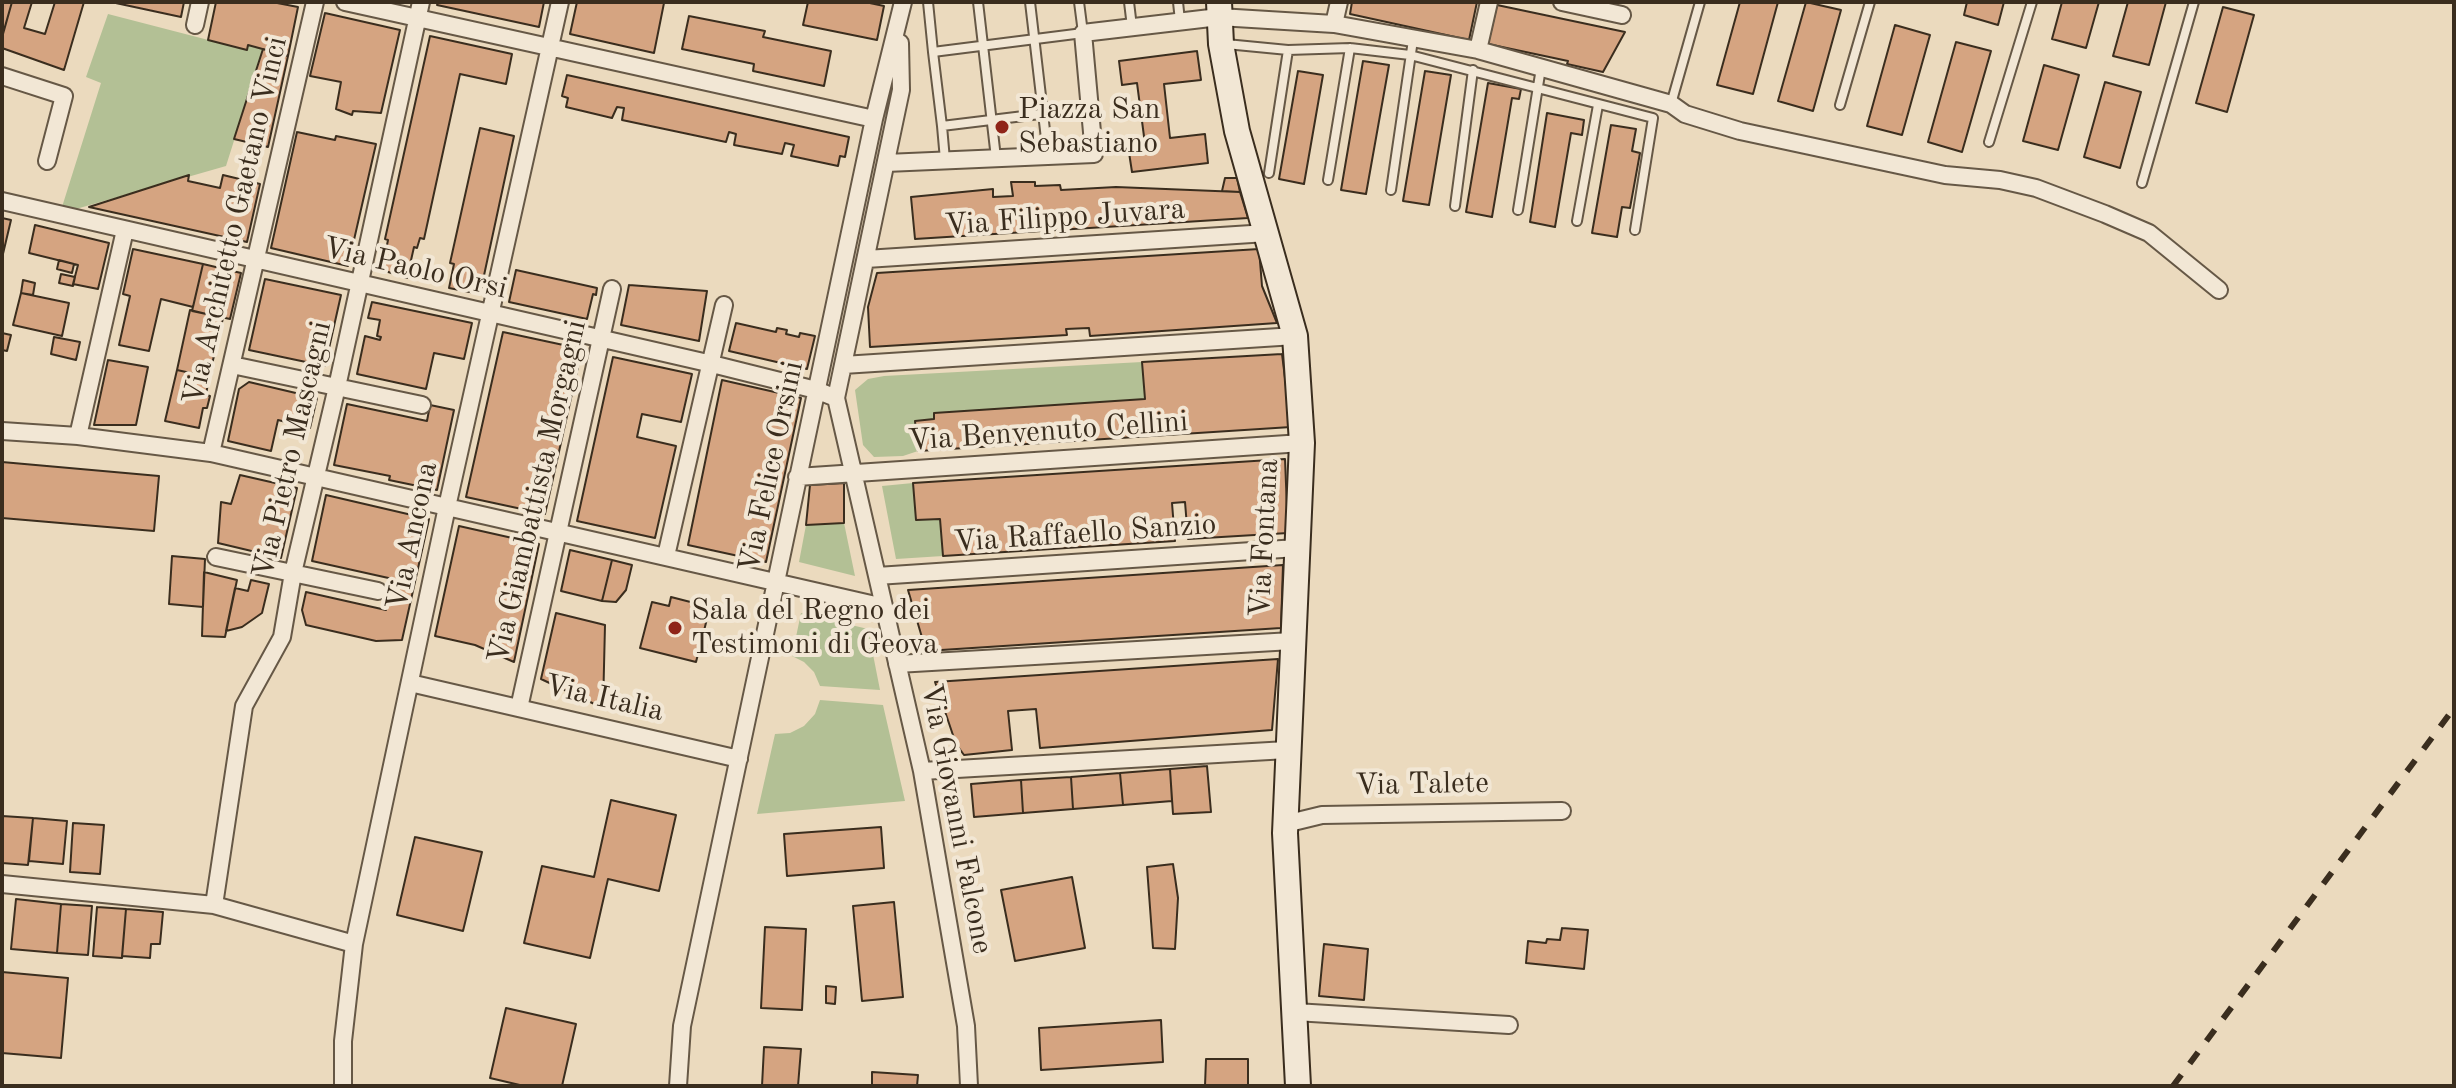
<!DOCTYPE html>
<style>
body{margin:0}
#map{position:relative;width:2456px;height:1088px;overflow:hidden;background:#ebdabe;font-family:"Old Standard TT",serif}
canvas{display:block}
.frame{position:absolute;inset:0;border:4px solid #3a2d1e;pointer-events:none}
</style>
<div id="map">
<canvas width="2456" height="1088"></canvas>
<div class="frame"></div>
</div>
<script>
const g = document.querySelector('canvas').getContext('2d');
g.lineJoin = 'round';
function paint(path, color) { g.fillStyle = color; g.fill(path, 'evenodd'); }
const toPath = rows => new Path2D(rows.map(r => 'M' + r).join(''));
function strokePath(path, color, width, dash) { g.strokeStyle = color; g.lineWidth = width; g.lineCap = dash ? 'butt' : 'round'; g.setLineDash(dash || []); g.stroke(path); }
function label(font, color, halo, rows, align = 'center') {
  g.font = font + ' "Old Standard TT",serif'; g.lineWidth = 8; g.setLineDash([]); g.textBaseline = 'middle'; g.strokeStyle = halo; g.fillStyle = color; for (const [text, x, y, turn = 0] of rows) {
    g.save(); g.translate(x, y); g.rotate((+turn || 0) * Math.PI / 180); g.textAlign = isNaN(turn) ? turn : align; if (halo) g.strokeText(text, 0, 0); g.fillText(text, 0, 0); g.restore();
  }
}
const green = toPath([
 [108,14,247,50,248,45,263,49,226,166,69,211,62,207,101,83,86,77],
 [1142,362,1145,399,934,413,934,419,915,421,918,451,903,456,874,457,863,445,855,390,868,379,884,376],
 [913,483,916,520,940,519,943,556,896,559,882,486],
 [844,523,855,576,799,562,806,525],
 [801,613,868,629,880,690,820,686,814,672,804,662,792,656],
 [820,700,883,705,905,801,757,814,775,734,790,733,804,726,815,714]
]);
const building = toPath([
 [2,2,12,2,3,34,2,33,2,2],
 [12,2,32,2,24,28,45,34,55,2,84,2,64,70,2,48,2,37,12,2],
 [111,2,184,2,181,17,111,2],
 [216,2,272,2,298,7,288,56,248,45,247,50,208,40,216,2],
 [438,2,544,2,539,27,437,5,438,2],
 [577,2,664,3,654,53,570,34,577,2],
 [808,2,865,2,884,6,877,40,803,25,808,2],
 [1352,2,1477,2,1469,40,1350,14,1352,2],
 [1740,2,1778,2,1753,94,1717,85,1740,2],
 [1806,2,1841,10,1813,111,1778,101,1806,2],
 [1967,2,2004,2,1998,25,1964,15,1967,2],
 [2062,2,2099,2,2086,48,2052,39,2062,2],
 [2128,2,2166,2,2149,65,2113,56,2128,2],
 [1497,5,1625,32,1603,72,1567,64,1568,61,1488,44,1497,5],
 [2223,7,2254,15,2227,112,2196,103,2223,7],
 [325,13,400,30,381,113,353,111,352,115,336,109,341,82,310,76,325,13],
 [689,16,765,31,763,37,831,51,824,86,753,71,754,64,682,49,689,16],
 [1895,25,1930,35,1902,135,1867,126,1895,25],
 [430,36,512,54,506,84,460,74,424,239,420,238,417,248,414,247,407,278,382,270,388,240,385,239,430,36],
 [1956,42,1991,51,1962,152,1928,142,1956,42],
 [263,49,288,56,268,147,234,139,263,49],
 [1197,51,1201,80,1164,84,1170,138,1205,134,1208,163,1132,172,1128,146,1145,144,1137,83,1122,85,1119,61,1197,51],
 [1363,61,1389,65,1366,194,1341,190,1363,61],
 [2044,65,2079,75,2058,150,2023,141,2044,65],
 [1298,71,1323,75,1304,184,1279,179,1298,71],
 [1425,71,1451,75,1429,205,1403,201,1425,71],
 [567,75,849,137,845,157,840,156,838,166,791,156,794,145,785,143,782,154,734,145,736,134,729,132,726,142,622,120,624,108,617,107,612,118,566,107,568,98,562,96,567,75],
 [2105,82,2141,92,2120,168,2084,157,2105,82],
 [1488,83,1521,89,1519,99,1512,98,1492,217,1466,212,1488,83],
 [1547,113,1584,120,1582,135,1571,133,1555,227,1530,222,1547,113],
 [1611,125,1636,129,1632,151,1640,153,1630,208,1622,207,1617,237,1592,233,1611,125],
 [480,128,514,136,480,294,449,288,454,264,450,263,480,128],
 [297,132,335,140,336,136,376,144,348,266,271,248,297,132],
 [189,175,188,181,220,188,223,175,260,184,247,242,89,207,189,175],
 [1225,178,1237,178,1240,192,1222,191,1225,178],
 [1011,182,1035,182,1035,186,1060,185,1061,190,1116,187,1240,192,1248,218,915,239,911,197,993,189,993,197,1013,196,1011,182],
 [2,218,11,220,2,258,2,218],
 [35,225,109,243,98,289,73,284,78,265,29,253,35,225],
 [133,249,203,264,193,307,161,299,149,351,119,345,130,296,123,294,133,249],
 [1259,249,1262,286,1277,323,1090,336,1089,328,1066,329,1067,335,870,347,868,307,877,273,1259,249],
 [59,260,74,264,72,273,57,269,59,260],
 [203,264,241,273,230,319,192,311,203,264],
 [516,270,597,288,596,295,593,294,587,319,509,302,516,270],
 [61,274,75,277,73,286,59,283,61,274],
 [265,279,341,295,325,366,249,350,265,279],
 [23,280,35,283,33,295,21,293,23,280],
 [629,285,707,291,699,341,621,325,629,285],
 [21,293,69,303,62,336,13,325,21,293],
 [372,302,472,323,464,359,434,353,426,389,357,374,365,336,380,340,381,337,377,336,380,320,368,318,372,302],
 [190,310,223,318,209,377,177,370,190,310],
 [736,323,776,332,777,328,787,330,786,334,799,337,800,333,815,336,807,369,729,351,736,323],
 [503,332,582,349,545,514,466,497,503,332],
 [2,333,11,335,7,351,2,350,2,333],
 [54,337,80,342,76,360,51,354,54,337],
 [1282,354,1291,427,918,451,915,421,934,419,934,413,1145,399,1142,362,1282,354],
 [613,357,692,374,681,422,642,414,637,437,676,446,655,538,577,521,613,357],
 [108,360,148,367,136,425,94,425,108,360],
 [177,370,209,377,206,395,210,396,207,408,203,408,199,428,165,421,177,370],
 [722,380,801,398,766,562,688,545,722,380],
 [249,382,317,398,310,428,278,420,271,451,228,441,239,389,249,382],
 [347,404,427,421,430,405,454,410,437,490,389,480,390,476,334,465,347,404],
 [1285,459,1288,533,1188,539,1185,502,1172,503,1175,541,943,556,940,519,916,520,913,483,1285,459],
 [2,462,159,476,154,531,2,518,2,462],
 [240,475,297,488,281,558,218,543,221,502,231,504,240,475],
 [844,483,844,523,806,525,810,485,844,483],
 [326,495,429,519,402,640,376,641,306,625,302,610,306,592,386,610,393,579,312,561,326,495],
 [459,526,539,544,514,662,475,645,435,636,459,526],
 [570,550,612,560,602,601,561,591,570,550],
 [172,556,205,559,203,607,169,604,172,556],
 [612,560,632,565,626,590,616,602,602,601,612,560],
 [1283,565,1281,628,926,651,908,590,1283,565],
 [204,572,237,580,225,637,202,636,204,572],
 [251,580,269,584,262,613,242,627,226,631,235,588,248,591,251,580],
 [671,597,710,607,696,662,640,648,652,602,669,606,671,597],
 [556,613,605,625,603,708,541,679,556,613],
 [1278,659,1272,730,1040,748,1036,709,1008,711,1012,750,964,755,956,744,935,682,1278,659],
 [1207,766,1211,812,1173,814,1170,769,1207,766],
 [1170,769,1172,801,1123,805,1120,773,1170,769],
 [1120,773,1123,805,1073,809,1071,777,1120,773],
 [1071,777,1073,809,1023,813,1021,780,1071,777],
 [1021,780,1023,813,974,817,971,784,1021,780],
 [611,800,676,815,659,891,608,879,590,958,524,943,542,866,594,877,611,800],
 [2,816,33,818,28,865,2,863,2,816],
 [33,818,67,821,63,864,29,861,33,818],
 [73,823,104,825,100,874,70,872,73,823],
 [881,827,884,868,787,876,784,834,881,827],
 [415,837,482,852,463,931,397,915,415,837],
 [1173,864,1178,898,1175,949,1153,948,1147,867,1173,864],
 [1072,877,1085,948,1015,961,1001,890,1072,877],
 [16,899,61,904,57,953,11,949,16,899],
 [894,902,903,997,862,1001,853,906,894,902],
 [61,904,92,906,88,955,57,953,61,904],
 [97,907,126,909,122,958,93,956,97,907],
 [126,909,163,912,160,944,151,944,150,958,122,956,126,909],
 [765,927,806,929,802,1010,761,1008,765,927],
 [1562,928,1588,930,1584,969,1526,963,1528,941,1546,943,1547,939,1560,940,1562,928],
 [1324,944,1368,949,1364,1000,1319,996,1324,944],
 [2,972,68,978,61,1058,2,1053,2,972],
 [826,986,836,987,835,1004,826,1003,826,986],
 [506,1008,576,1024,562,1086,524,1086,490,1078,506,1008],
 [1161,1020,1163,1062,1041,1070,1039,1028,1161,1020],
 [764,1047,801,1049,798,1086,762,1086,764,1047],
 [1206,1059,1248,1059,1248,1086,1205,1086,1206,1059],
 [872,1072,918,1075,917,1086,872,1086,872,1072]
]);
const lane = toPath([
 [928,2,933,52],
 [978,2,996,158],
 [1030,2,1048,156],
 [1129,2,1132,27],
 [1178,2,1180,21],
 [1226,44,1288,50,1350,48,1410,55,1653,118,1635,230],
 [1671,104,1700,2],
 [1840,105,1870,2],
 [942,126,933,52,1083,33,1079,2],
 [1989,142,2032,2],
 [945,160,942,126,1089,108],
 [1269,173,1288,50],
 [1328,180,1350,48],
 [2142,183,2194,2],
 [1391,190,1413,40],
 [1455,206,1473,70],
 [1518,210,1541,68],
 [1577,221,1598,105]
]);
const street = toPath([
 [345,2,874,119],
 [1562,2,1622,15],
 [1334,24,1339,2],
 [195,25,200,2],
 [1478,50,1489,2],
 [2,76,64,96,47,161],
 [886,163,1094,154,1083,33,1219,17,1334,24,1478,50,1671,104,1685,114,1740,131,1945,175,2000,180,2036,188,2105,214,2149,233,2219,290],
 [2,201,712,364,816,390,836,398,922,771,966,1026,969,1086],
 [866,259,1267,233],
 [232,365,422,405],
 [843,365,1295,336],
 [836,398,901,90,900,43],
 [2,431,78,436,211,453,884,607],
 [78,436,125,230],
 [211,453,315,2],
 [797,477,1302,443],
 [666,556,724,305],
 [216,557,378,591],
 [877,576,1297,548],
 [897,664,1292,641],
 [410,683,739,759],
 [519,708,612,289],
 [922,771,1287,750],
 [1285,824,1322,815,1562,811],
 [2,884,214,905,354,944],
 [214,905,244,706,282,637,293,573,337,387,421,2],
 [1295,1012,1509,1025],
 [343,1086,343,1041,354,944,447,507,560,2],
 [678,1086,682,1026,874,119,903,2]
]);
const secondary = toPath([
 [1219,2,1221,44,1237,131,1295,336,1302,443,1285,833,1298,1086]
]);
const rail = toPath([
 [2173,1086,2454,708]
]);
const markers = [
 [1002,127,8,"#8f2418"],
 [675,628,8,"#8f2418"]
];
const poiNames = [
 ["Piazza San",1018,110],
 ["Sebastiano",1018,144],
 ["Sala del Regno dei",691,611],
 ["Testimoni di Geova",691,645]
];
const streetNames = [
 ["Via Filippo Juvara",1065,218,-4],
 ["Via Architetto Gaetano Vinci",236,221,-77],
 ["Via Paolo Orsi",415,269,13],
 ["Via Benvenuto Cellini",1048,432,-4],
 ["Via Pietro Mascagni",293,450,-77],
 ["Via Felice Orsini",772,467,-78],
 ["Via Giambattista Morgagni",538,492,-77],
 ["Via Raffaello Sanzio",1085,534,-4],
 ["Via Ancona",413,536,-78],
 ["Via Fontana",1265,538,-87],
 ["Via Italia",604,699,13],
 ["Via Talete",1422,785,-1],
 ["Via Giovanni Falcone",956,819,79]
];
paint(green, '#b3c095');
paint(building, '#d5a481');
strokePath(building, '#3a2d1e', 2);
strokePath(lane, '#665846', 12);
strokePath(street, '#665846', 20);
strokePath(secondary, '#3a2d1e', 28);
strokePath(lane, '#f2e7d5', 8);
strokePath(street, '#f2e7d5', 16);
strokePath(secondary, '#f2e7d5', 24);
strokePath(rail, '#3a2d1e', 6, [14, 14]);
for (const [x, y, r, color] of markers) { const dot = new Path2D(); dot.arc(x, y, r, 0, 2 * Math.PI); g.fillStyle = color; g.fill(dot); strokePath(dot, '#f2e7d5', 3); }
label('30px', '#3a2d1e', '#f2e7d5', poiNames, 'left');
label('30px', '#3a2d1e', '#f2e7d5', streetNames);
</script>
